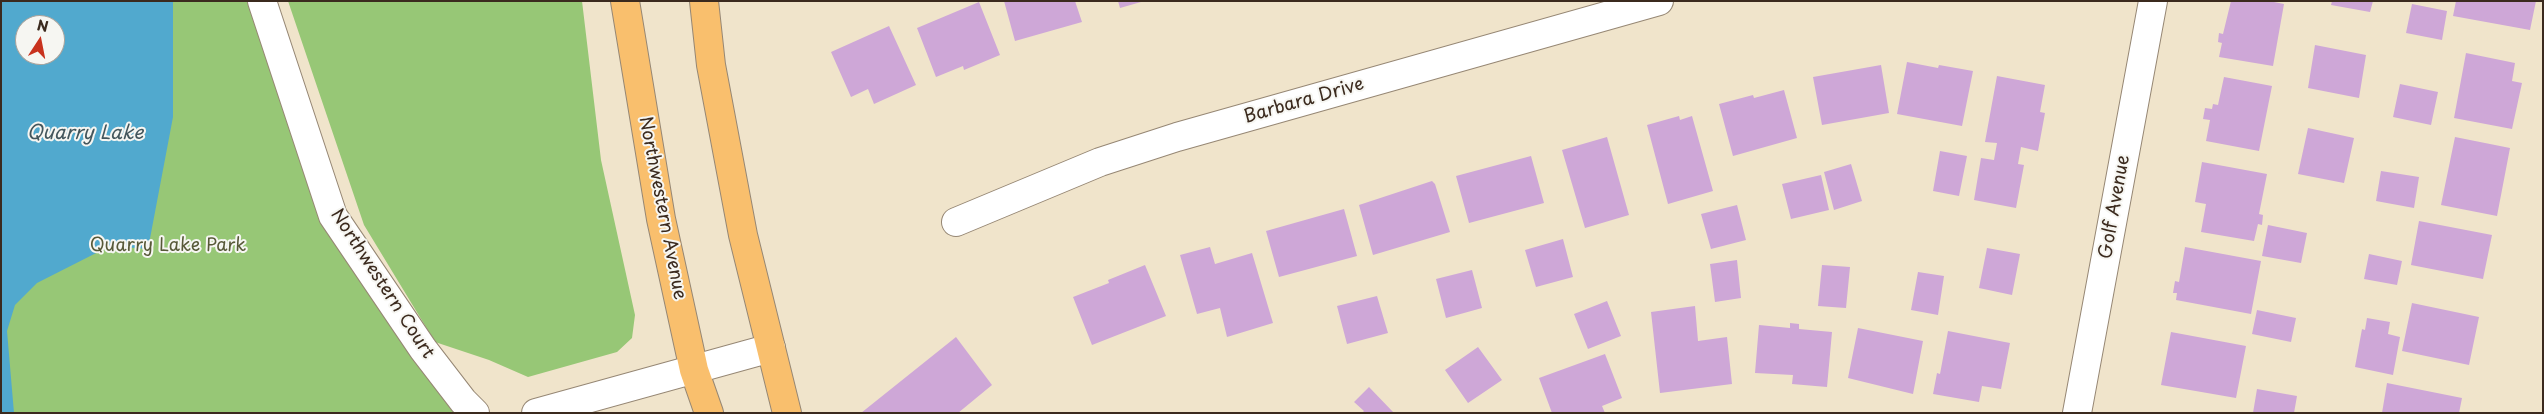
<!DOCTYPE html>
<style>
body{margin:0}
#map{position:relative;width:2544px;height:414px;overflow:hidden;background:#f0e4cb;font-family:"Playpen Sans",sans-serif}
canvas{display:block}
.frame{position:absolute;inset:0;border:2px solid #3b2a1e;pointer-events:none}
.north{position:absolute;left:15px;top:15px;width:50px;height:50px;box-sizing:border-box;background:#f6f6f2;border:1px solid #aba49d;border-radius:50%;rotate:11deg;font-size:14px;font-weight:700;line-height:20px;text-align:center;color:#3b2a1e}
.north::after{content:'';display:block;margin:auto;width:18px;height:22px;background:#c8321e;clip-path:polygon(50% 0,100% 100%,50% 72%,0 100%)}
</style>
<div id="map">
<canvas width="2544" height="414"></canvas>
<div class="frame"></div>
<div class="north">N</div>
</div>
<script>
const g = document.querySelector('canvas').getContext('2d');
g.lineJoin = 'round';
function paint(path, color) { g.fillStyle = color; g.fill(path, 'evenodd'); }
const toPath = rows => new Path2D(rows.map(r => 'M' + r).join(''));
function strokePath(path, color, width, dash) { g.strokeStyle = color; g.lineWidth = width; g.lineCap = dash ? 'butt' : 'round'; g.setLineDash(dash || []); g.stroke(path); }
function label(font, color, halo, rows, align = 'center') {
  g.font = font + ' "Playpen Sans",sans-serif'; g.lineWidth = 4; g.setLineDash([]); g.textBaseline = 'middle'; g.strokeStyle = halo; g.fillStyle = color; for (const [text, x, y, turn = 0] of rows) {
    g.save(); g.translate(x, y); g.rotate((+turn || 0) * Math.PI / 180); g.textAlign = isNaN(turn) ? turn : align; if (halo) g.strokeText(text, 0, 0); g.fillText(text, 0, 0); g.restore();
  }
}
const green = toPath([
 [1,1,262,1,333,216,475,413,1,413],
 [25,25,55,25,55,55,25,55],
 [288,1,582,1,601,160,635,315,632,338,617,352,528,377,489,360,435,342,364,225]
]);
const water = toPath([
 [1,1,173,1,173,117,148,249,110,246,37,283,15,305,7,331,14,413,1,413],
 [25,25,55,25,55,55,25,55]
]);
const building = toPath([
 [1004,1,1075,1,1082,22,1015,41],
 [1118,1,1141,1,1141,2,1120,8],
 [2231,1,2269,1,2284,4,2273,66,2219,57,2222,43,2218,42,2219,33,2223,34],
 [2332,1,2373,1,2370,12,2331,5],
 [2456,1,2536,1,2530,30,2453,16],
 [979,2,1000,55,964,70,963,66,936,77,917,28],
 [2412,4,2447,11,2442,40,2406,33],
 [889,26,916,85,874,104,868,89,851,97,831,52],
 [2315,45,2366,55,2359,98,2308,88],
 [2466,53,2515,63,2512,81,2522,83,2512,129,2454,118],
 [1907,62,1938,68,1939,65,1973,71,1962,126,1897,114],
 [1881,65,1889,113,1822,125,1813,77],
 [1997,76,2045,85,2040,112,2045,113,2038,151,2021,147,2018,164,2024,165,2016,208,1974,200,1981,158,1994,160,1997,143,1985,142],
 [2224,77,2272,86,2259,151,2206,141,2210,120,2203,119,2205,108,2212,109,2213,104,2218,105],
 [2400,84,2438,92,2431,125,2393,117],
 [1784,90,1797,138,1733,156,1719,104,1753,95,1754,98],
 [1679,116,1680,120,1692,116,1713,191,1668,204,1647,125],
 [2308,128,2354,138,2344,183,2298,174],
 [1607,137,1629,215,1585,228,1562,150],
 [2455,137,2510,148,2497,216,2441,205],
 [1940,151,1967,156,1959,196,1933,191],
 [1531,156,1544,203,1469,223,1456,176],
 [2202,162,2267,174,2259,214,2263,215,2262,225,2258,224,2254,241,2201,232,2206,204,2195,202],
 [1851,164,1862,201,1834,210,1824,172],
 [2381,171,2419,177,2414,208,2376,201],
 [1821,175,1829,210,1791,219,1782,184],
 [1432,181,1435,184,1450,232,1373,255,1359,205],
 [1737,205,1746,240,1711,249,1701,214],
 [1344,209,1357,256,1279,277,1266,231],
 [2419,221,2492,235,2483,279,2411,265],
 [2268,225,2307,233,2301,263,2262,256],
 [1563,239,1573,277,1536,287,1525,250],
 [1210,247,1215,264,1252,253,1273,323,1227,337,1220,308,1197,314,1180,255],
 [2185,247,2261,261,2251,314,2176,300,2177,293,2173,293,2175,281,2179,282],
 [1987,248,2020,254,2012,295,1979,288],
 [2369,254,2402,261,2397,285,2364,279],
 [1737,260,1741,298,1715,302,1710,264],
 [1145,265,1166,316,1092,345,1073,297,1109,283,1108,280],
 [1822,265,1850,267,1846,308,1818,306],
 [1472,270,1482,308,1446,318,1436,279],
 [1918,272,1944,276,1938,315,1911,310],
 [1377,296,1388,333,1347,344,1337,306],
 [1607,301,1621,336,1588,349,1574,314],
 [2412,303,2479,317,2469,365,2402,351],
 [1695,306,1698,341,1727,337,1732,384,1660,393,1651,312],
 [2257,310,2296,318,2291,342,2252,334],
 [2367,318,2390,322,2388,334,2400,337,2393,375,2355,367,2362,329,2365,330],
 [1790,323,1799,324,1799,329,1832,332,1827,387,1792,384,1793,375,1755,373,1759,325,1790,328],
 [1858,328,1923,341,1913,394,1848,378],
 [1948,331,2010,343,2001,389,1982,386,1979,402,1933,394,1937,373,1940,374],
 [2171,332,2246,346,2236,398,2161,385],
 [956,337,992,385,958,413,861,413],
 [1478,347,1502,380,1468,403,1445,370],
 [1605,354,1622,398,1602,406,1605,413,1552,413,1539,378],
 [2387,383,2462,398,2459,413,2382,413],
 [1369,387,1394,413,1362,413,1364,411,1354,402],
 [2257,389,2297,396,2294,413,2253,413]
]);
const minor = toPath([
 [262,1,333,216,423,349,463,401,475,413],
 [956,222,1100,162,1177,137,1659,1],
 [536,413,771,348],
 [2077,413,2153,1]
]);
const primary = toPath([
 [625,1,661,219,694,370,709,413],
 [704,1,711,65,743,235,787,413]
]);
const streetNames = [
 ["Barbara Drive",1304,101,-16],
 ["Golf Avenue",2115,207,-80],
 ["Northwestern Avenue",662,208,79],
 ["Northwestern Court",382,284,57]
];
const parkNames = [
 ["Quarry Lake Park",168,246]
];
const waterNames = [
 ["Quarry Lake",85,134]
];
paint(green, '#97c776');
paint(water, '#51a9ce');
paint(building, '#cea7d7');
strokePath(minor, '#968774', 30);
strokePath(primary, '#968774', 30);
strokePath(minor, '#fff', 28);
strokePath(primary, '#f9bf6d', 28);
label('18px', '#3b2a1e', '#f6f6f2', streetNames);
label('18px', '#575938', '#f6f6f2', parkNames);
label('italic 19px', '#43565c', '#f6f6f2', waterNames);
</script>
